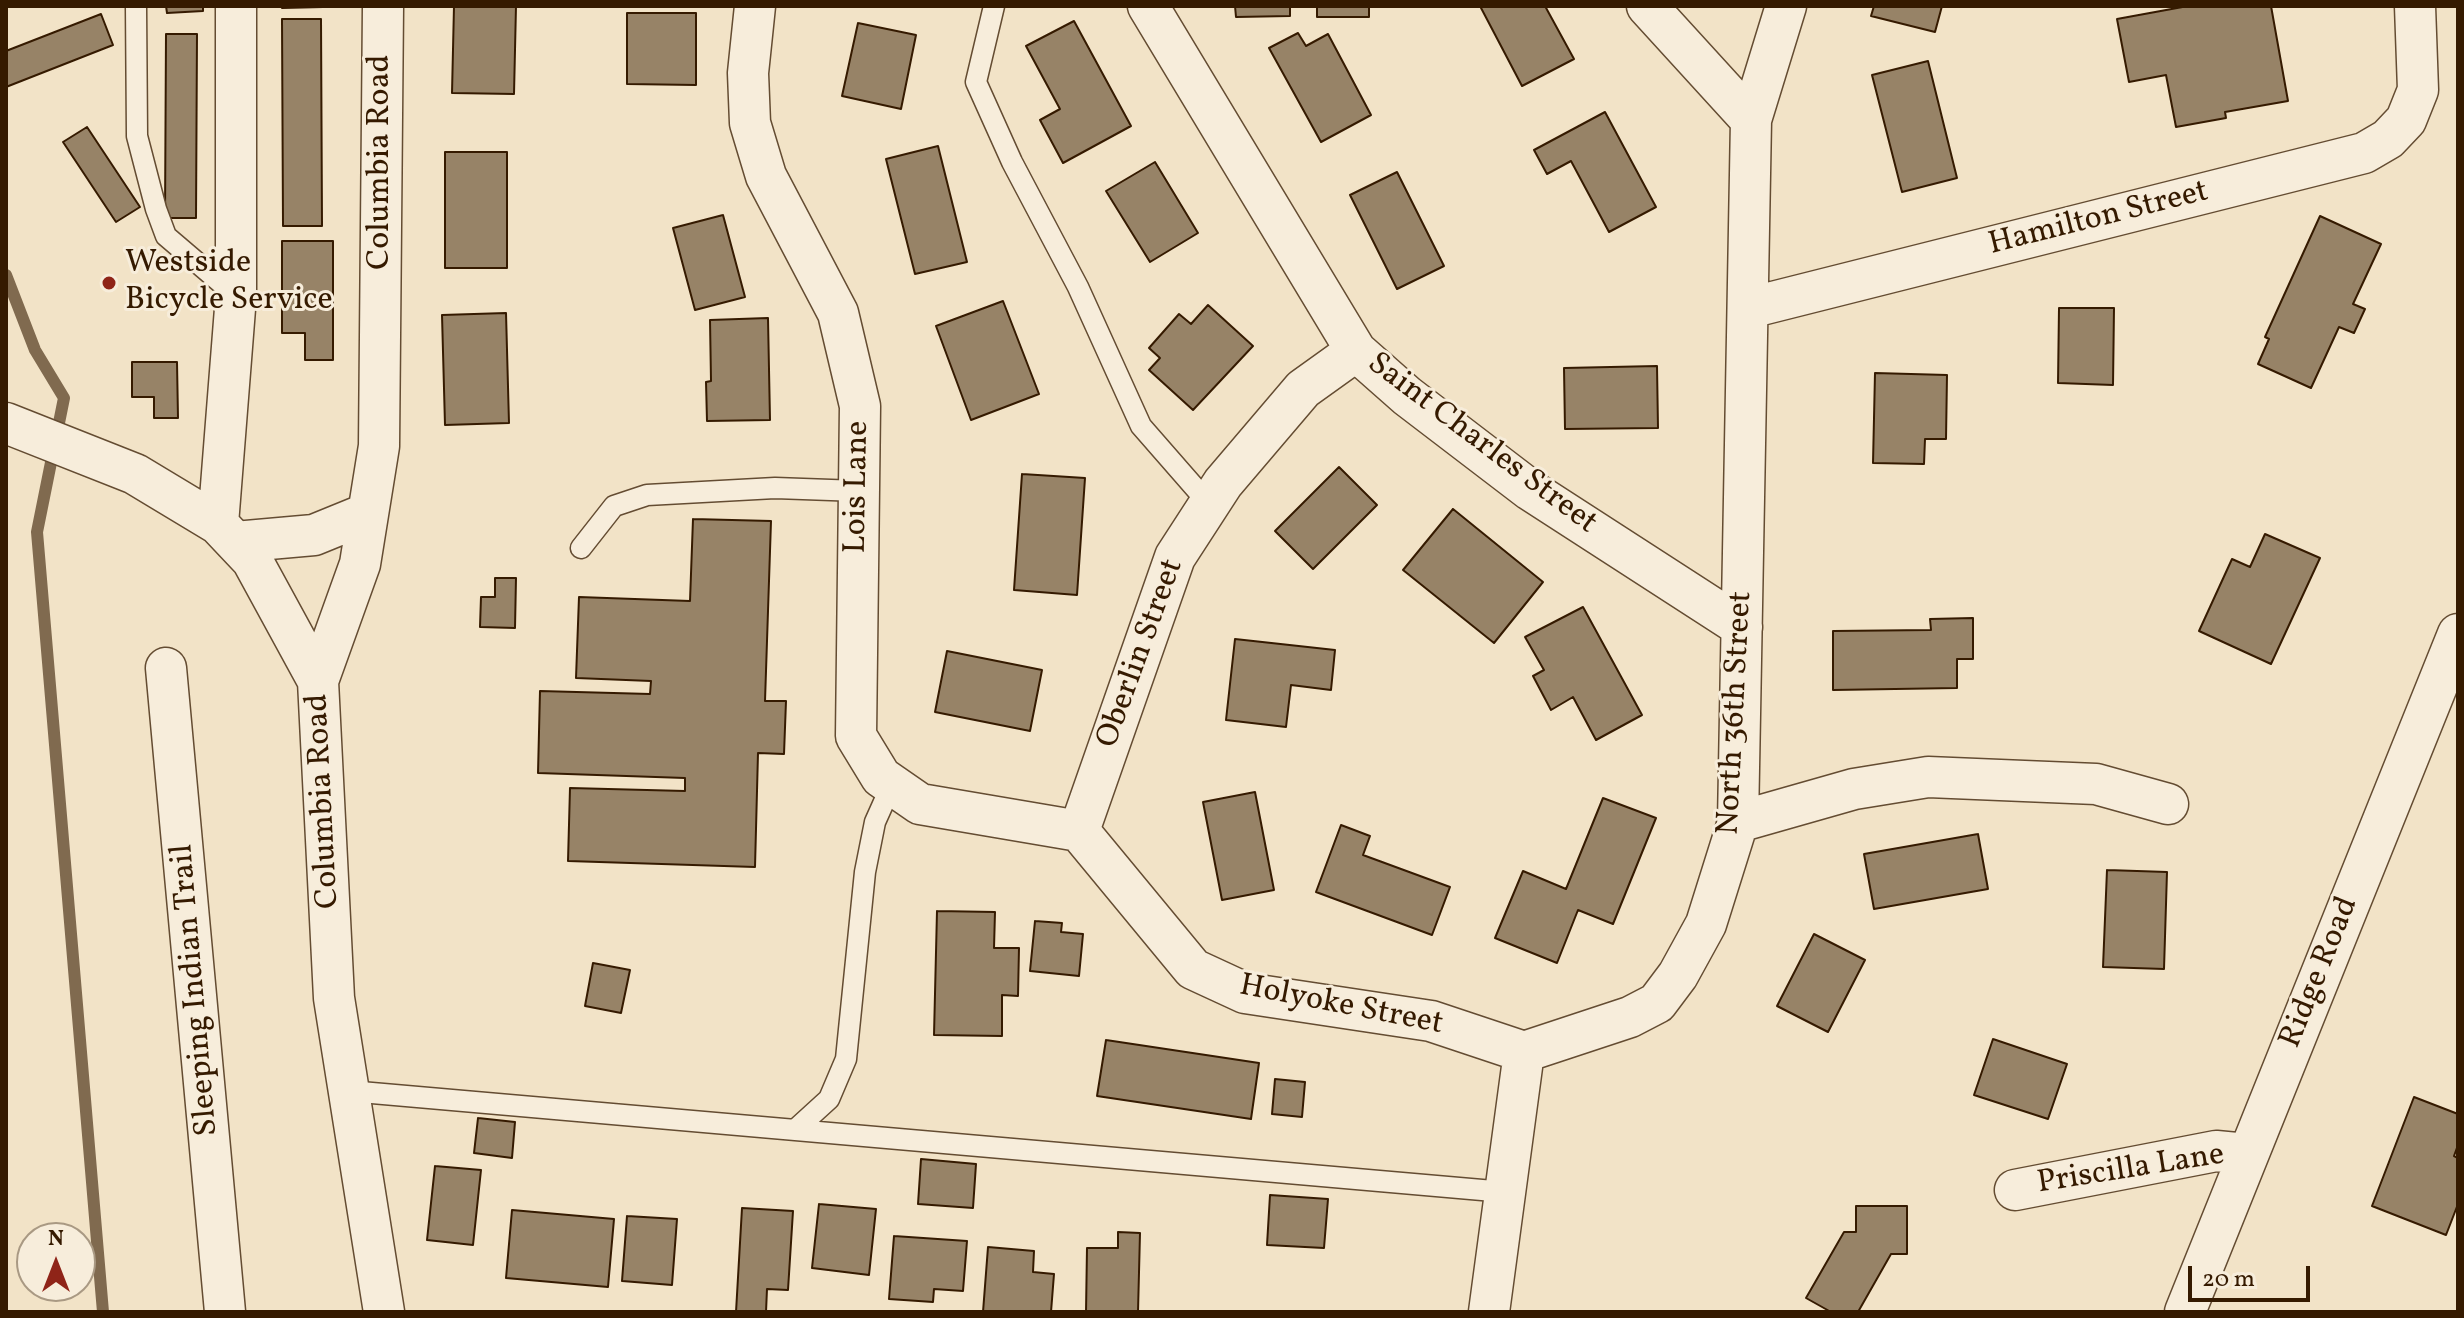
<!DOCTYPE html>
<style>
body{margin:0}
#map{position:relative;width:2464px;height:1318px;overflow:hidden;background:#f2e3c7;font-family:Vollkorn,serif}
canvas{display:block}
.frame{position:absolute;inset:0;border:8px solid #351a00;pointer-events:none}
.north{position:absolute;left:16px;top:1222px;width:80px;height:80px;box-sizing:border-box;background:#f7eddb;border:2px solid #a99983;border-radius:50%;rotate:0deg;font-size:22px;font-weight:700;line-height:32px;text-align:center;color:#351a00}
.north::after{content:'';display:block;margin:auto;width:28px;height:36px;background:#8f2418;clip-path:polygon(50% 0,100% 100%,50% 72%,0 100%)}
.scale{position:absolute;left:2188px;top:1266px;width:122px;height:36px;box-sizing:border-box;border:4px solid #351a00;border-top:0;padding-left:10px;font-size:24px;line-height:28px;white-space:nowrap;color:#351a00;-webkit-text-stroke:6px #f7eddb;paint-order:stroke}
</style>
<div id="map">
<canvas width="2464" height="1318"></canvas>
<div class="frame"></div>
<div class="north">N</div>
<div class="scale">20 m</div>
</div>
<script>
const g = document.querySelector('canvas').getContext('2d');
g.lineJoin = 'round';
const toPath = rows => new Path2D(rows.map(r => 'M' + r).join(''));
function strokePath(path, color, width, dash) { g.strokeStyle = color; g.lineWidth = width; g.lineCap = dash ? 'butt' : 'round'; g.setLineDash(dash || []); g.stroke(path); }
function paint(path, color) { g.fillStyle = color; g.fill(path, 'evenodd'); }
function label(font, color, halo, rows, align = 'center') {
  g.font = font + ' Vollkorn,serif'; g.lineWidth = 6; g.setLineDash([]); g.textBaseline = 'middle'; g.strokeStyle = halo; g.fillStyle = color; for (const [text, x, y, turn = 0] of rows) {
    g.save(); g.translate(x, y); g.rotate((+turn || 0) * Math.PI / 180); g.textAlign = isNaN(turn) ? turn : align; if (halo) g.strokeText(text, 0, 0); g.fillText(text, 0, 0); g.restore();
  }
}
const stream = toPath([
 [6,275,35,350,64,398,37,532,103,1312]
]);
const building = toPath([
 [166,6,203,6,203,11,167,13,166,6],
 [282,6,323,6,323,7,282,8,282,6],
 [454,6,516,6,514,94,452,93,454,6],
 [1235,6,1290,6,1290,16,1236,17,1235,6],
 [1317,6,1369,6,1369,17,1317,17,1317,6],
 [1480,6,1545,6,1574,59,1522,86,1480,6],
 [1874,6,1942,6,1935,32,1871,16,1874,6],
 [2188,6,2271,6,2288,101,2225,112,2226,118,2176,127,2166,75,2129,82,2117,19,2188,6],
 [627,13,696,13,696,85,627,84,627,13],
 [101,14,113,45,6,87,6,51,101,14],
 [282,19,321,19,322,226,283,226,282,19],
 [1074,21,1131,126,1063,163,1040,120,1060,109,1026,46,1074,21],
 [858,23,916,35,901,109,842,96,858,23],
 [1298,33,1306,46,1328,34,1371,115,1321,142,1269,48,1298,33],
 [166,34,197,34,196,218,165,218,166,34],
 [1928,61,1957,178,1902,192,1872,75,1928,61],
 [1605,112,1656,207,1609,232,1571,161,1547,174,1534,150,1605,112],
 [87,127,140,207,116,222,63,142,87,127],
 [938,146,967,262,915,274,886,159,938,146],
 [445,152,507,152,507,268,445,268,445,152],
 [1155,162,1198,233,1150,262,1106,191,1155,162],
 [1397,172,1444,266,1397,289,1350,195,1397,172],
 [723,215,745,297,695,310,673,228,723,215],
 [2320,216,2381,244,2353,304,2365,309,2354,333,2339,327,2311,388,2258,364,2269,339,2265,337,2320,216],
 [282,241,333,241,333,360,305,360,305,333,282,333,282,241],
 [1003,301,1039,394,971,420,936,326,1003,301],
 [1208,305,1253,346,1193,410,1149,370,1160,358,1149,348,1179,314,1191,324,1208,305],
 [2059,308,2114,308,2113,385,2058,383,2059,308],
 [506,313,509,423,445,425,442,315,506,313],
 [768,318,770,420,707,421,706,382,711,381,710,320,768,318],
 [132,362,177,362,178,418,154,418,154,397,132,397,132,362],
 [1657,366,1658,428,1565,429,1564,368,1657,366],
 [1875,373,1947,375,1946,439,1925,439,1924,464,1873,463,1875,373],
 [1339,467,1377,505,1313,569,1275,531,1339,467],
 [1022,474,1085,478,1077,595,1014,590,1022,474],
 [1453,509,1543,582,1494,643,1403,570,1453,509],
 [693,519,771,521,765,701,786,701,784,754,758,753,755,867,568,861,570,788,685,791,685,778,538,773,540,691,650,694,651,681,576,678,579,597,690,601,693,519],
 [2265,534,2320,558,2271,664,2199,631,2232,559,2250,567,2265,534],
 [495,578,516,578,515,628,480,627,481,597,495,597,495,578],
 [1583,607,1642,715,1596,740,1573,697,1551,710,1533,676,1544,670,1525,637,1583,607],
 [1973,618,1973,659,1957,659,1957,688,1833,690,1833,631,1931,630,1930,619,1973,618],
 [1235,639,1335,650,1331,690,1291,685,1286,727,1226,720,1235,639],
 [947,651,1042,670,1030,731,935,712,947,651],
 [1255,792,1274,890,1222,900,1203,802,1255,792],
 [1603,798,1656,818,1613,924,1578,910,1557,963,1495,938,1523,871,1566,889,1603,798],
 [1341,825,1370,836,1363,855,1450,887,1432,935,1316,892,1341,825],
 [1978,834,1988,889,1874,909,1864,854,1978,834],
 [2107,870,2167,872,2164,969,2103,967,2107,870],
 [937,911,995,912,994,948,1019,948,1018,996,1002,995,1002,1036,934,1035,937,911],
 [1035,921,1062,923,1061,932,1083,934,1079,976,1030,971,1035,921],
 [1814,934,1865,960,1828,1032,1777,1006,1814,934],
 [593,963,630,970,621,1013,585,1006,593,963],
 [1993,1039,2067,1064,2048,1119,1974,1095,1993,1039],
 [1106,1040,1259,1063,1251,1119,1097,1096,1106,1040],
 [1275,1079,1305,1082,1302,1117,1272,1114,1275,1079],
 [2414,1097,2458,1114,2458,1145,2454,1156,2458,1158,2458,1204,2446,1235,2372,1206,2414,1097],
 [478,1118,515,1122,512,1158,474,1153,478,1118],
 [921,1159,976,1164,973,1208,918,1204,921,1159],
 [435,1166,481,1170,473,1245,427,1240,435,1166],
 [1270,1195,1328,1199,1324,1248,1267,1245,1270,1195],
 [819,1204,876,1209,869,1275,812,1268,819,1204],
 [1856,1206,1907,1206,1907,1254,1891,1254,1858,1312,1831,1312,1806,1298,1844,1232,1856,1232,1856,1206],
 [742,1208,793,1211,788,1290,767,1289,766,1312,736,1312,742,1208],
 [512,1210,614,1219,608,1287,506,1278,512,1210],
 [627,1216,677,1219,672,1285,622,1281,627,1216],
 [1118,1232,1140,1233,1138,1312,1086,1312,1087,1248,1118,1248,1118,1232],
 [894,1236,967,1241,963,1291,934,1289,933,1302,889,1299,894,1236],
 [988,1247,1034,1251,1033,1272,1054,1274,1051,1312,983,1312,988,1247]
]);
const lane = toPath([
 [136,6,137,136,156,209,166,236,234,294],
 [994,6,976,82,1012,162,1078,287,1141,426,1210,505],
 [581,548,614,506,647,495,775,488,859,491],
 [349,1091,1505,1192],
 [795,1130,829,1099,846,1059,865,872,875,822,892,784]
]);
const street = toPath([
 [383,6,379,446,360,564,318,681,334,998,384,1312],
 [755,6,748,73,750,123,766,176,838,313,860,406,856,736,881,777,920,804,1079,831],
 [1148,6,1356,351,1407,396,1530,490,1742,627],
 [1647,6,1751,120],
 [1749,308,2364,153,2388,139,2406,120,2418,90,2415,6],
 [6,423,135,474,218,524,252,560,318,681],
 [218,524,236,296,236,6],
 [235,542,314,535,368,513],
 [166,668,225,1312],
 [1738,822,1854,789,1928,777,2096,784,2168,804],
 [1079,831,1175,557,1223,483,1303,389,1356,351],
 [1079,831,1193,969,1245,993,1431,1021,1524,1052],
 [2015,1190,2216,1151,2247,1154],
 [1489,1312,1524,1052,1630,1017,1657,1003,1678,975,1706,924,1738,822,1751,120,1786,6],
 [2185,1312,2458,634]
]);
const markers = [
 [109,283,8,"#8f2418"]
];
const streetNames = [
 ["Columbia Road",382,162,-90],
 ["Hamilton Street",2099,220,-14],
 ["Saint Charles Street",1481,445,37],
 ["Lois Lane",859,487,-89],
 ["Oberlin Street",1142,654,-70],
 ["North 36th Street",1737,713,-87],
 ["Columbia Road",325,801,-93],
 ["Ridge Road",2321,973,-68],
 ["Sleeping Indian Trail",197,990,-95],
 ["Holyoke Street",1341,1007,11],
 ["Priscilla Lane",2131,1171,-9]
];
const poiNames = [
 ["Westside",125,265],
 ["Bicycle Service",125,302]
];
strokePath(stream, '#806a4f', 12);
paint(building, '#978367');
strokePath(building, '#351a00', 2);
strokePath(lane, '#644c32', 23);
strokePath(street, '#644c32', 43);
strokePath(lane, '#f7eddb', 20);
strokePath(street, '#f7eddb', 40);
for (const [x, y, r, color] of markers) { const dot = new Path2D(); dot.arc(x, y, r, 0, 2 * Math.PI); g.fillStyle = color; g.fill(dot); strokePath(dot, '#f7eddb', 3); }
label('32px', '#351a00', '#f7eddb', streetNames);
label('32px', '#351a00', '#f7eddb', poiNames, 'left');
</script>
